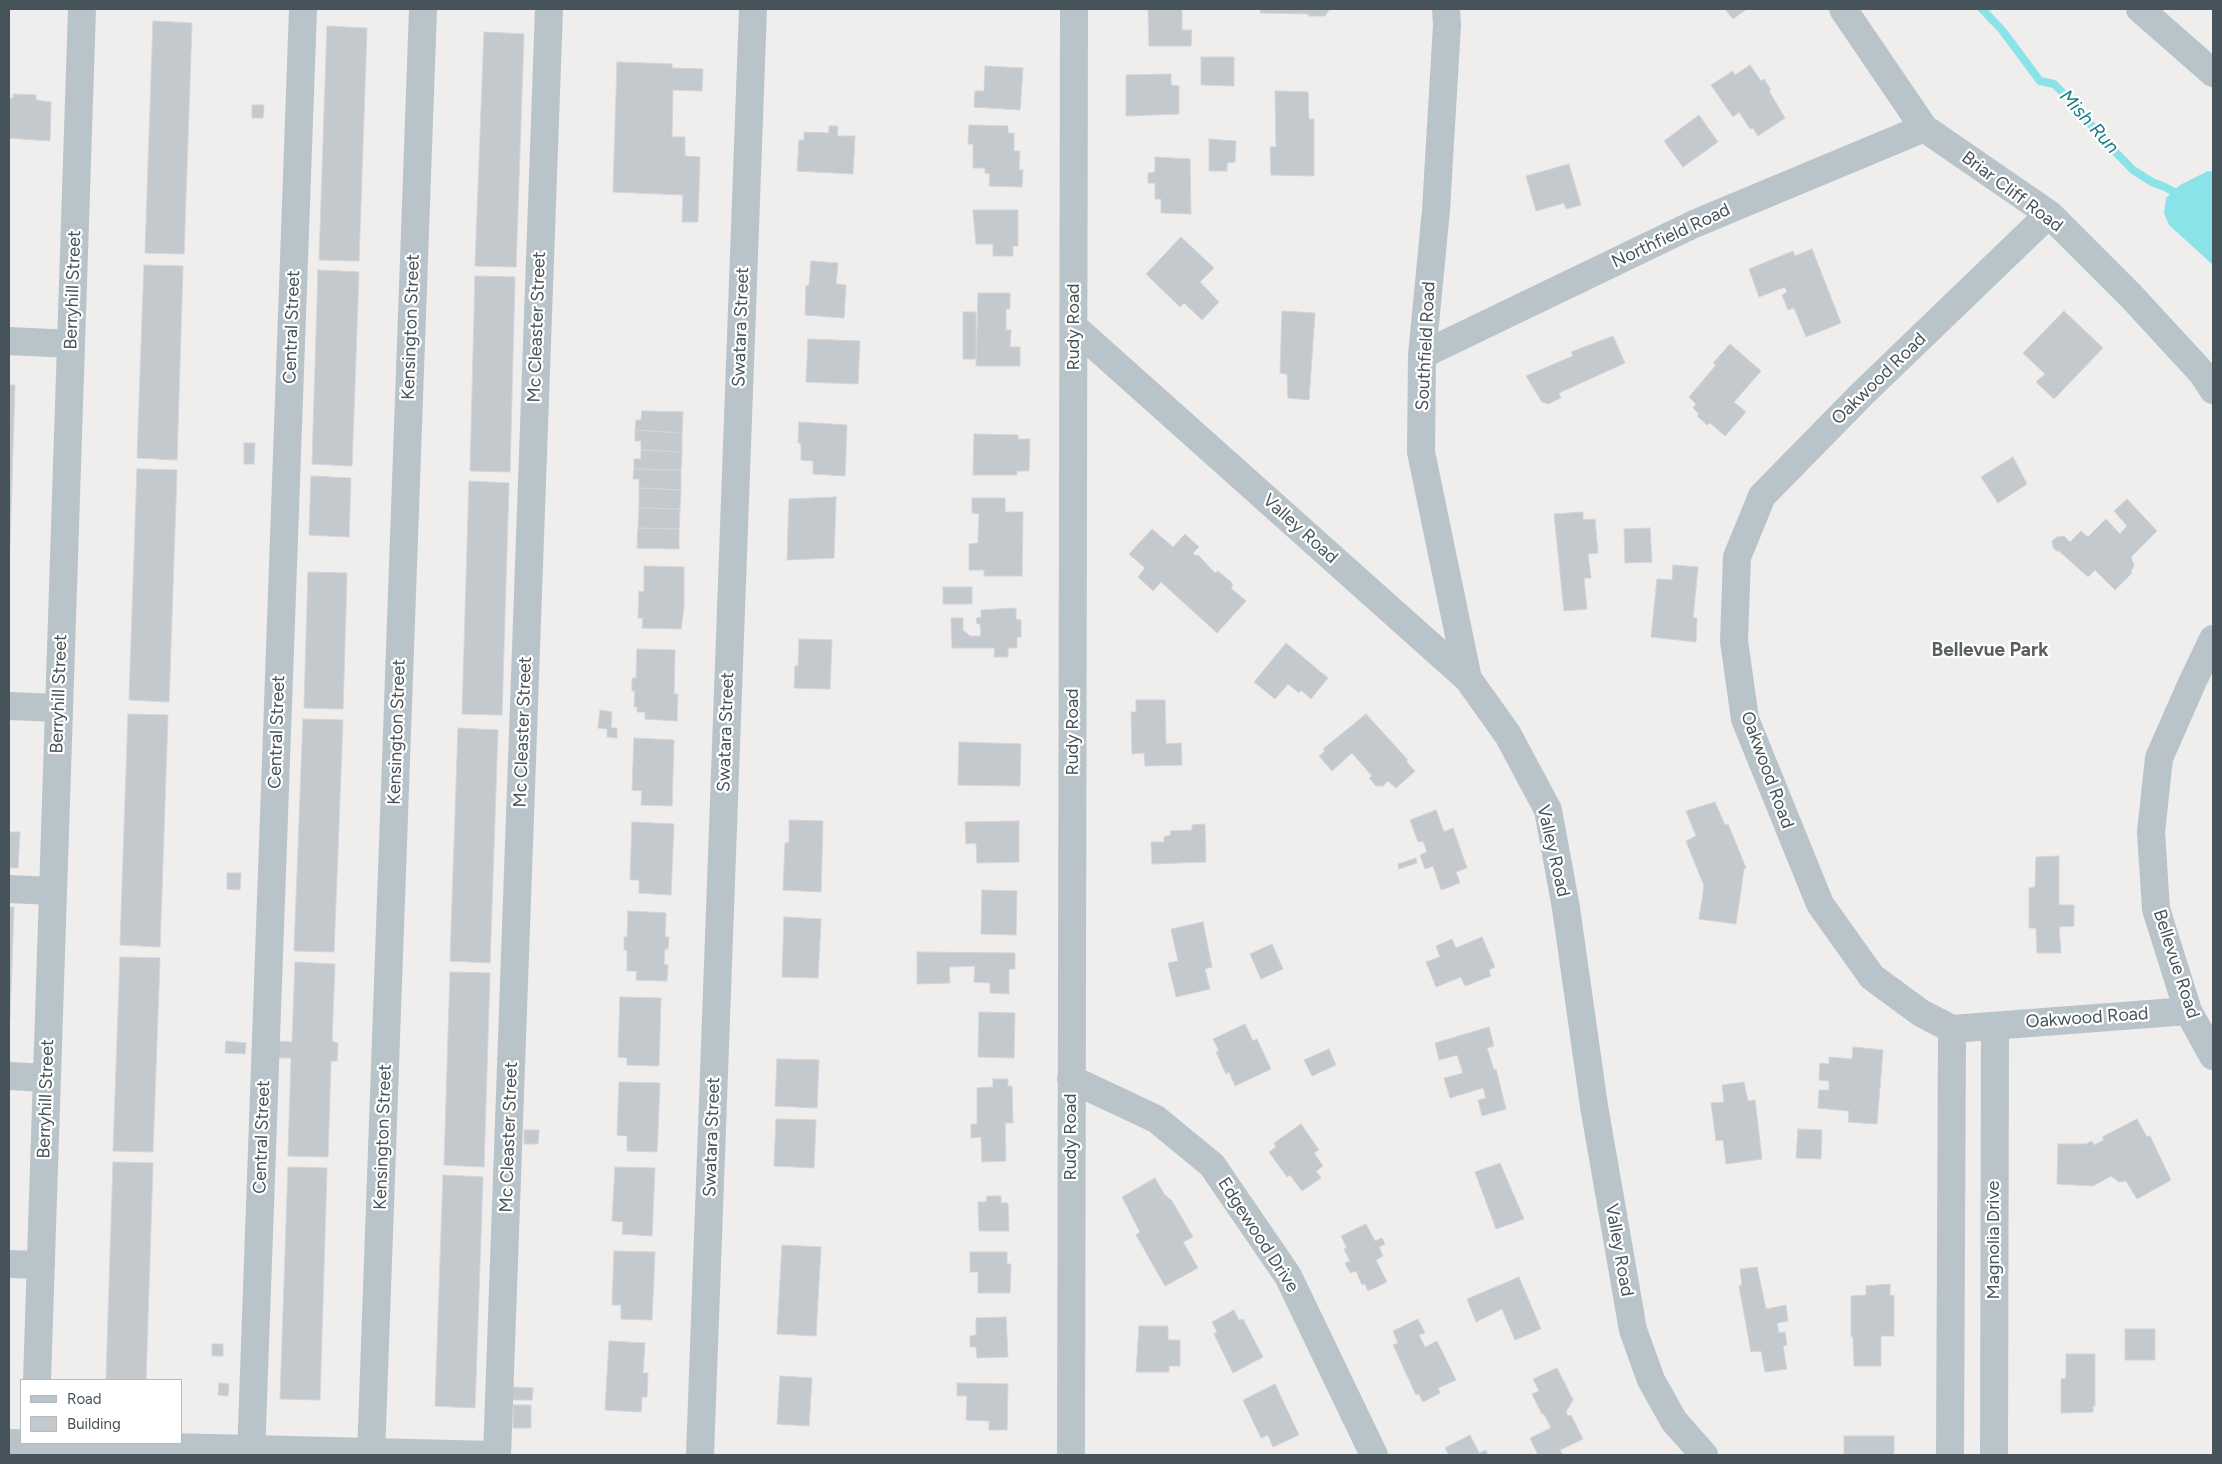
<!DOCTYPE html>
<style>
body{margin:0}
#map{position:relative;width:2222px;height:1464px;overflow:hidden;background:#f0eded;font-family:Figtree,sans-serif}
canvas{display:block}
.frame{position:absolute;inset:0;border:10px solid #46535a;pointer-events:none}
.legend{position:absolute;left:20px;top:1379px;width:162px;height:65px;box-sizing:border-box;background:#fff;border:1px solid #b5babd;margin:0;padding:6px 9px;list-style:none;font-size:15px;color:#46535a}
.legend li{display:flex;align-items:center;gap:10px;height:25px}
.legend b{width:25px;border:1px solid #b5babd}
</style>
<div id="map">
<canvas width="2222" height="1464"></canvas>
<div class="frame"></div>
<ul class="legend">
<li><b style="height:6px;background:#b9c4ca"></b>Road</li>
<li><b style="height:14px;background:#c4c9cd"></b>Building</li>
</ul>
</div>
<script>
const g = document.querySelector('canvas').getContext('2d');
g.lineJoin = 'round';
function paint(path, color) { g.fillStyle = color; g.fill(path, 'evenodd'); }
const toPath = rows => new Path2D(rows.map(r => 'M' + r).join(''));
function strokePath(path, color, width, dash) { g.strokeStyle = color; g.lineWidth = width; g.lineCap = dash ? 'butt' : 'round'; g.setLineDash(dash || []); g.stroke(path); }
function label(font, color, halo, rows, align = 'center') {
  g.font = font + ' Figtree,sans-serif'; g.lineWidth = 4.5; g.setLineDash([]); g.textBaseline = 'middle'; g.strokeStyle = halo; g.fillStyle = color; for (const [text, x, y, turn = 0] of rows) {
    g.save(); g.translate(x, y); g.rotate((+turn || 0) * Math.PI / 180); g.textAlign = isNaN(turn) ? turn : align; if (halo) g.strokeText(text, 0, 0); g.fillText(text, 0, 0); g.restore();
  }
}
const water = toPath([
 [2208,171,2213,172,2213,265,2169,225,2164,213,2166,198,2180,185]
]);
const stream = toPath([
 [1982,9,2002,30,2040,81,2054,84,2072,102,2101,137,2133,170,2152,182,2165,187,2182,196]
]);
const building = toPath([
 [1148,9,1182,9,1182,30,1192,30,1191,46,1149,46,1148,9],
 [1261,9,1330,9,1325,16,1308,16,1309,14,1260,13,1261,9],
 [1725,9,1747,9,1733,19,1725,9],
 [153,21,192,23,184,254,145,253,153,21],
 [327,26,367,28,359,261,319,260,327,26],
 [484,32,524,34,516,267,475,266,484,32],
 [1201,57,1234,57,1234,86,1201,85,1201,57],
 [617,62,672,64,672,68,703,69,702,91,673,90,672,137,685,137,685,156,700,157,698,222,682,222,683,195,613,192,617,62],
 [1750,65,1761,81,1764,79,1771,90,1769,91,1785,118,1758,136,1753,128,1750,129,1739,112,1733,117,1711,85,1733,71,1735,75,1750,65],
 [985,66,1023,68,1020,110,974,107,975,91,984,91,985,66],
 [1171,74,1171,85,1179,86,1179,114,1126,116,1126,75,1171,74],
 [1275,91,1308,92,1309,119,1314,119,1314,176,1271,175,1270,147,1276,147,1275,91],
 [13,94,36,95,36,100,51,102,50,141,9,138,9,98,13,98,13,94],
 [252,105,264,105,263,118,252,118,252,105],
 [1699,115,1718,142,1683,167,1664,141,1699,115],
 [969,125,1008,126,1008,133,1014,133,1014,151,1020,151,1019,170,1023,170,1022,187,989,186,990,174,985,173,985,168,973,168,973,144,968,144,969,125],
 [829,126,838,126,837,136,855,136,853,174,797,171,799,140,804,140,804,132,829,133,829,126],
 [1209,139,1236,141,1235,162,1227,163,1227,171,1209,171,1209,139],
 [1155,157,1190,159,1191,214,1161,213,1161,199,1155,199,1155,183,1148,183,1148,173,1155,172,1155,157],
 [1569,164,1581,205,1566,209,1564,203,1536,211,1526,176,1569,164],
 [973,210,1018,210,1018,246,1013,246,1013,256,993,256,993,244,976,244,973,210],
 [1181,237,1214,268,1200,282,1219,302,1202,320,1184,303,1180,307,1146,274,1181,237],
 [1812,249,1841,323,1806,337,1794,308,1788,310,1782,295,1787,292,1785,287,1759,297,1749,269,1793,251,1795,256,1812,249],
 [811,261,838,263,836,284,846,285,844,318,805,315,806,286,809,285,811,261],
 [144,265,183,266,177,460,137,458,144,265],
 [318,270,359,272,352,466,312,464,318,270],
 [475,276,515,277,510,472,470,471,475,276],
 [978,293,1010,293,1010,309,1006,309,1006,330,1011,330,1010,347,1020,347,1020,366,976,366,978,293],
 [1282,311,1315,313,1309,400,1288,398,1287,374,1280,373,1282,311],
 [2064,311,2103,348,2054,399,2036,382,2045,374,2023,353,2064,311],
 [963,312,976,312,976,359,963,359,963,312],
 [1613,336,1625,363,1559,393,1561,398,1548,404,1542,402,1526,376,1573,356,1571,352,1613,336],
 [808,339,860,341,858,384,806,382,808,339],
 [1730,344,1761,371,1734,402,1746,412,1725,436,1710,423,1707,425,1697,416,1699,414,1693,408,1696,404,1689,397,1716,365,1713,363,1730,344],
 [9,385,15,385,9,576,9,385],
 [642,411,683,412,682,433,635,430,636,420,641,420,642,411],
 [799,422,847,425,845,476,813,474,813,461,801,460,801,443,798,443,799,422],
 [635,430,682,433,682,452,641,450,641,441,635,441,635,430],
 [974,434,1018,435,1018,439,1030,439,1029,471,1017,471,1017,475,973,475,974,434],
 [244,443,255,443,254,464,244,464,244,443],
 [641,450,682,452,681,470,634,469,634,459,641,459,641,450],
 [2013,457,2027,484,1998,503,1981,477,2013,457],
 [137,469,177,470,169,702,129,700,137,469],
 [634,469,681,470,681,490,639,488,639,479,633,479,634,469],
 [311,476,351,478,349,537,309,535,311,476],
 [469,481,509,483,502,715,462,714,469,481],
 [639,488,681,490,680,509,639,508,639,488],
 [836,497,834,558,787,560,789,499,836,497],
 [972,498,1005,498,1005,512,1023,512,1022,576,984,576,984,570,969,570,969,544,978,543,978,540,979,514,972,513,972,498],
 [2127,499,2157,531,2131,557,2134,565,2131,572,2132,573,2115,590,2095,570,2088,577,2059,551,2056,551,2053,547,2052,541,2057,537,2064,536,2070,542,2081,531,2088,537,2106,519,2120,534,2127,526,2114,511,2127,499],
 [639,508,680,509,679,529,638,528,639,508],
 [1583,512,1583,520,1595,519,1598,553,1588,554,1591,578,1584,578,1587,609,1564,611,1554,514,1583,512],
 [638,528,679,529,679,549,637,548,638,528],
 [1650,528,1652,562,1625,563,1624,529,1650,528],
 [1152,529,1173,547,1185,534,1199,547,1193,553,1196,556,1198,555,1215,573,1218,571,1231,582,1233,585,1231,588,1246,601,1217,633,1161,582,1153,591,1138,577,1145,568,1129,554,1152,529],
 [1673,565,1698,567,1693,618,1697,618,1696,642,1651,637,1657,579,1672,580,1673,565],
 [644,566,684,567,684,607,681,629,642,628,643,618,638,618,639,591,644,592,644,566],
 [308,572,347,573,343,709,304,708,308,572],
 [943,587,972,587,972,604,943,604,943,587],
 [1016,608,1016,619,1021,620,1021,637,1017,637,1017,648,1008,648,1008,657,994,657,995,648,952,648,951,618,963,618,963,630,970,636,981,636,980,624,977,624,976,618,981,617,981,610,1016,608],
 [799,639,832,640,830,689,794,688,795,666,798,666,799,639],
 [1286,643,1328,678,1311,699,1301,690,1299,693,1288,684,1275,699,1254,682,1286,643],
 [637,649,675,650,674,694,678,694,677,721,645,719,645,712,637,712,637,707,634,707,635,691,632,691,632,678,636,678,637,649],
 [1136,700,1165,700,1166,744,1181,743,1182,765,1145,766,1144,753,1132,754,1131,712,1136,712,1136,700],
 [600,710,612,712,611,728,617,728,617,738,607,737,607,729,598,728,600,710],
 [128,714,168,715,160,947,120,945,128,714],
 [1366,714,1408,760,1406,761,1415,771,1396,788,1388,781,1383,786,1376,786,1369,778,1372,776,1352,753,1332,771,1319,756,1325,751,1323,749,1366,714],
 [303,719,343,720,334,952,294,951,303,719],
 [458,728,498,730,490,963,450,961,458,728],
 [634,738,674,740,672,806,641,805,642,791,632,790,634,738],
 [959,742,1021,744,1020,786,958,785,959,742],
 [1715,802,1725,825,1728,824,1746,868,1744,869,1736,924,1699,919,1704,886,1686,841,1696,836,1686,811,1715,802],
 [1436,810,1444,832,1453,828,1467,868,1456,872,1460,883,1441,890,1433,866,1425,869,1420,855,1427,852,1423,841,1418,842,1410,820,1436,810],
 [789,820,823,821,821,892,783,890,785,843,789,842,789,820],
 [1019,821,1019,862,977,863,976,843,966,844,965,822,1019,821],
 [632,822,674,824,671,895,639,893,639,880,630,880,632,822],
 [1205,824,1206,862,1152,864,1151,842,1164,842,1164,837,1171,835,1170,831,1192,830,1192,825,1205,824],
 [9,832,20,832,18,868,9,868,9,832],
 [2059,856,2059,905,2074,905,2074,926,2059,927,2061,953,2037,953,2036,928,2029,928,2029,888,2035,887,2036,857,2059,856],
 [1416,858,1417,863,1399,869,1398,864,1416,858],
 [227,873,241,873,240,890,227,889,227,873],
 [982,890,1017,891,1016,935,981,934,982,890],
 [9,907,14,907,10,1019,9,1019,9,907],
 [628,911,666,913,665,937,669,937,668,949,665,949,664,964,668,965,667,981,636,980,637,971,627,971,627,950,624,950,624,937,627,937,628,911],
 [784,917,821,919,818,978,782,977,784,917],
 [1203,922,1212,967,1205,969,1210,989,1176,997,1168,963,1178,961,1171,929,1203,922],
 [1482,937,1495,967,1489,970,1491,976,1465,986,1461,977,1436,987,1426,962,1440,957,1436,946,1452,939,1456,948,1482,937],
 [1272,944,1283,969,1261,979,1250,954,1272,944],
 [917,952,1015,953,1015,969,1009,969,1009,994,990,993,990,983,974,982,975,966,949,967,950,983,917,984,917,952],
 [120,957,160,958,153,1152,113,1151,120,957],
 [295,962,335,964,332,1041,338,1043,337,1061,331,1061,328,1157,288,1156,291,1058,277,1058,278,1041,292,1042,295,962],
 [450,972,490,973,484,1167,444,1165,450,972],
 [620,997,661,998,659,1066,627,1065,627,1058,618,1057,620,997],
 [979,1012,1015,1013,1014,1058,978,1057,979,1012],
 [1245,1024,1253,1041,1257,1039,1271,1069,1235,1086,1229,1072,1226,1074,1216,1052,1219,1051,1213,1039,1245,1024],
 [1489,1027,1494,1046,1487,1048,1494,1070,1496,1069,1506,1109,1482,1116,1478,1100,1486,1098,1483,1088,1450,1098,1444,1078,1463,1073,1457,1055,1439,1060,1435,1043,1489,1027],
 [226,1041,246,1043,245,1054,225,1053,226,1041],
 [1853,1047,1883,1050,1877,1124,1848,1122,1849,1111,1818,1108,1819,1090,1829,1090,1829,1081,1819,1080,1820,1063,1829,1064,1829,1057,1852,1059,1853,1047],
 [1329,1049,1336,1065,1312,1076,1304,1060,1329,1049],
 [777,1059,819,1060,817,1108,775,1106,777,1059],
 [993,1079,1008,1079,1008,1086,1012,1086,1013,1123,1005,1123,1006,1161,982,1162,981,1137,971,1138,971,1124,977,1124,977,1088,993,1087,993,1079],
 [619,1082,660,1083,657,1152,627,1151,627,1136,617,1135,619,1082],
 [1744,1082,1748,1101,1755,1100,1762,1159,1726,1164,1723,1140,1716,1141,1711,1103,1724,1102,1722,1085,1744,1082],
 [776,1119,816,1120,814,1168,774,1166,776,1119],
 [2137,1119,2147,1137,2150,1136,2171,1180,2137,1199,2126,1181,2119,1182,2111,1176,2093,1186,2057,1184,2058,1144,2086,1144,2092,1141,2094,1145,2104,1140,2102,1137,2137,1119],
 [1301,1124,1319,1150,1314,1153,1323,1166,1316,1171,1321,1178,1302,1191,1290,1175,1287,1177,1269,1152,1276,1147,1274,1143,1301,1124],
 [1798,1129,1822,1130,1821,1159,1796,1158,1798,1129],
 [524,1130,539,1130,538,1144,524,1144,524,1130],
 [113,1162,153,1163,146,1380,106,1380,113,1162],
 [1500,1163,1524,1219,1496,1229,1475,1172,1500,1163],
 [288,1167,327,1168,320,1400,280,1399,288,1167],
 [615,1167,655,1168,652,1236,622,1234,623,1222,612,1221,615,1167],
 [443,1175,483,1177,475,1408,435,1406,443,1175],
 [1155,1178,1164,1194,1172,1201,1193,1237,1183,1242,1198,1268,1165,1286,1136,1235,1140,1232,1122,1197,1155,1178],
 [987,1196,1001,1196,1001,1203,1008,1203,1009,1231,979,1231,978,1202,986,1202,987,1196],
 [1366,1224,1375,1241,1382,1238,1385,1244,1379,1247,1383,1256,1376,1260,1387,1282,1368,1291,1365,1284,1362,1285,1356,1271,1350,1273,1345,1263,1350,1261,1344,1249,1347,1248,1341,1236,1366,1224],
 [782,1245,821,1247,816,1336,777,1334,782,1245],
 [614,1251,655,1252,652,1320,621,1319,621,1305,612,1305,614,1251],
 [970,1252,1007,1252,1007,1264,1011,1264,1010,1293,978,1293,978,1272,970,1272,970,1252],
 [1757,1267,1766,1309,1786,1305,1788,1321,1777,1323,1779,1333,1785,1332,1787,1345,1783,1346,1787,1369,1765,1372,1761,1351,1751,1352,1739,1286,1742,1285,1740,1269,1757,1267],
 [1519,1277,1541,1329,1515,1340,1502,1309,1476,1322,1467,1299,1519,1277],
 [1890,1284,1890,1296,1894,1295,1894,1336,1881,1336,1881,1366,1854,1366,1853,1337,1851,1336,1851,1296,1866,1295,1866,1286,1890,1284],
 [1234,1310,1239,1320,1243,1319,1263,1357,1233,1373,1214,1334,1217,1332,1212,1322,1234,1310],
 [1006,1317,1008,1357,977,1358,976,1347,970,1347,970,1336,976,1335,976,1318,1006,1317],
 [1418,1319,1425,1333,1419,1335,1425,1347,1437,1341,1456,1380,1438,1388,1440,1393,1423,1402,1419,1394,1416,1395,1393,1345,1398,1343,1393,1331,1418,1319],
 [1139,1326,1168,1326,1168,1340,1180,1340,1180,1366,1169,1366,1169,1372,1136,1372,1139,1326],
 [2125,1329,2155,1329,2155,1360,2125,1360,2125,1329],
 [609,1341,645,1343,643,1373,648,1373,647,1397,642,1397,641,1412,605,1410,609,1341],
 [212,1344,223,1344,223,1356,212,1356,212,1344],
 [2066,1354,2095,1354,2095,1406,2093,1406,2093,1412,2061,1413,2061,1379,2066,1378,2066,1354],
 [1557,1368,1573,1400,1566,1412,1568,1416,1571,1415,1583,1439,1560,1450,1563,1455,1538,1455,1530,1438,1551,1428,1544,1414,1542,1414,1532,1394,1539,1391,1533,1379,1557,1368],
 [780,1376,812,1378,809,1426,777,1424,780,1376],
 [219,1383,229,1384,228,1396,218,1395,219,1383],
 [957,1383,1008,1384,1007,1430,989,1430,989,1421,966,1420,967,1396,957,1396,957,1383],
 [1275,1384,1299,1435,1273,1447,1268,1435,1261,1438,1243,1400,1275,1384],
 [513,1387,533,1388,532,1400,513,1400,513,1387],
 [513,1405,531,1405,531,1428,513,1428,513,1405],
 [1470,1435,1479,1453,1486,1450,1488,1455,1449,1455,1445,1448,1470,1435],
 [1844,1436,1894,1436,1894,1455,1844,1455,1844,1436]
]);
const minor = toPath([
 [1446,9,1447,25,1436,210,1422,355,1421,452,1468,679],
 [1843,9,1924,128,2049,214,2131,296,2202,373,2213,390],
 [2140,9,2213,73],
 [2049,214,1862,394,1762,496,1737,557,1734,641,1745,719,1820,904,1872,977,1921,1013,1952,1029,2188,1011],
 [1075,328,1468,679,1508,735,1548,810,1566,908,1594,1106,1633,1330,1651,1380,1674,1421,1704,1455],
 [9,341,71,344],
 [1422,355,1694,224,1924,128],
 [2213,639,2192,683,2159,758,2151,832,2156,909,2188,1011,2213,1056],
 [9,706,59,708],
 [9,889,53,891],
 [9,1076,47,1078],
 [1071,1079,1156,1119,1212,1165,1288,1276,1374,1455],
 [9,1264,41,1265],
 [37,1380,82,9],
 [9,1443,493,1455],
 [251,1455,303,9],
 [371,1455,423,9],
 [497,1455,549,9],
 [700,1455,753,9],
 [1071,1455,1074,9],
 [1950,1455,1952,1029],
 [1994,1455,1995,1026]
]);
const streetNames = [
 ["Briar Cliff Road",2012,192,37],
 ["Northfield Road",1671,236,-25],
 ["Berryhill Street",73,290,-88],
 ["Central Street",292,327,-88],
 ["Kensington Street",411,327,-88],
 ["Mc Cleaster Street",537,327,-88],
 ["Swatara Street",741,327,-88],
 ["Rudy Road",1074,327,-90],
 ["Southfield Road",1426,346,-87],
 ["Oakwood Road",1879,379,-44],
 ["Valley Road",1300,529,42],
 ["Berryhill Street",59,694,-88],
 ["Central Street",277,732,-88],
 ["Kensington Street",397,732,-88],
 ["Mc Cleaster Street",523,732,-88],
 ["Swatara Street",726,732,-88],
 ["Rudy Road",1073,732,-90],
 ["Oakwood Road",1767,770,70],
 ["Valley Road",1553,851,77],
 ["Bellevue Road",2176,964,72],
 ["Oakwood Road",2087,1018,-4],
 ["Berryhill Street",46,1099,-88],
 ["Central Street",262,1137,-88],
 ["Kensington Street",383,1137,-88],
 ["Mc Cleaster Street",509,1137,-88],
 ["Swatara Street",712,1137,-88],
 ["Rudy Road",1071,1137,-90],
 ["Edgewood Drive",1258,1235,57],
 ["Magnolia Drive",1994,1240,-90],
 ["Valley Road",1619,1250,80]
];
const waterNames = [
 ["Mish Run",2089,122,48]
];
const neighbourhoodNames = [
 ["Bellevue Park",1990,650]
];
paint(water, '#8ae3e8');
strokePath(stream, '#8ae3e8', 8);
paint(building, '#c4c9cd');
strokePath(building, '#d1d4d9', 1);
strokePath(minor, '#b9c4ca', 28);
label('18px', '#46535a', '#fff', streetNames);
label('italic 19px', '#117e85', '#fff', waterNames);
label('bold 19px', '#5a5f62', '#fff', neighbourhoodNames);
</script>
